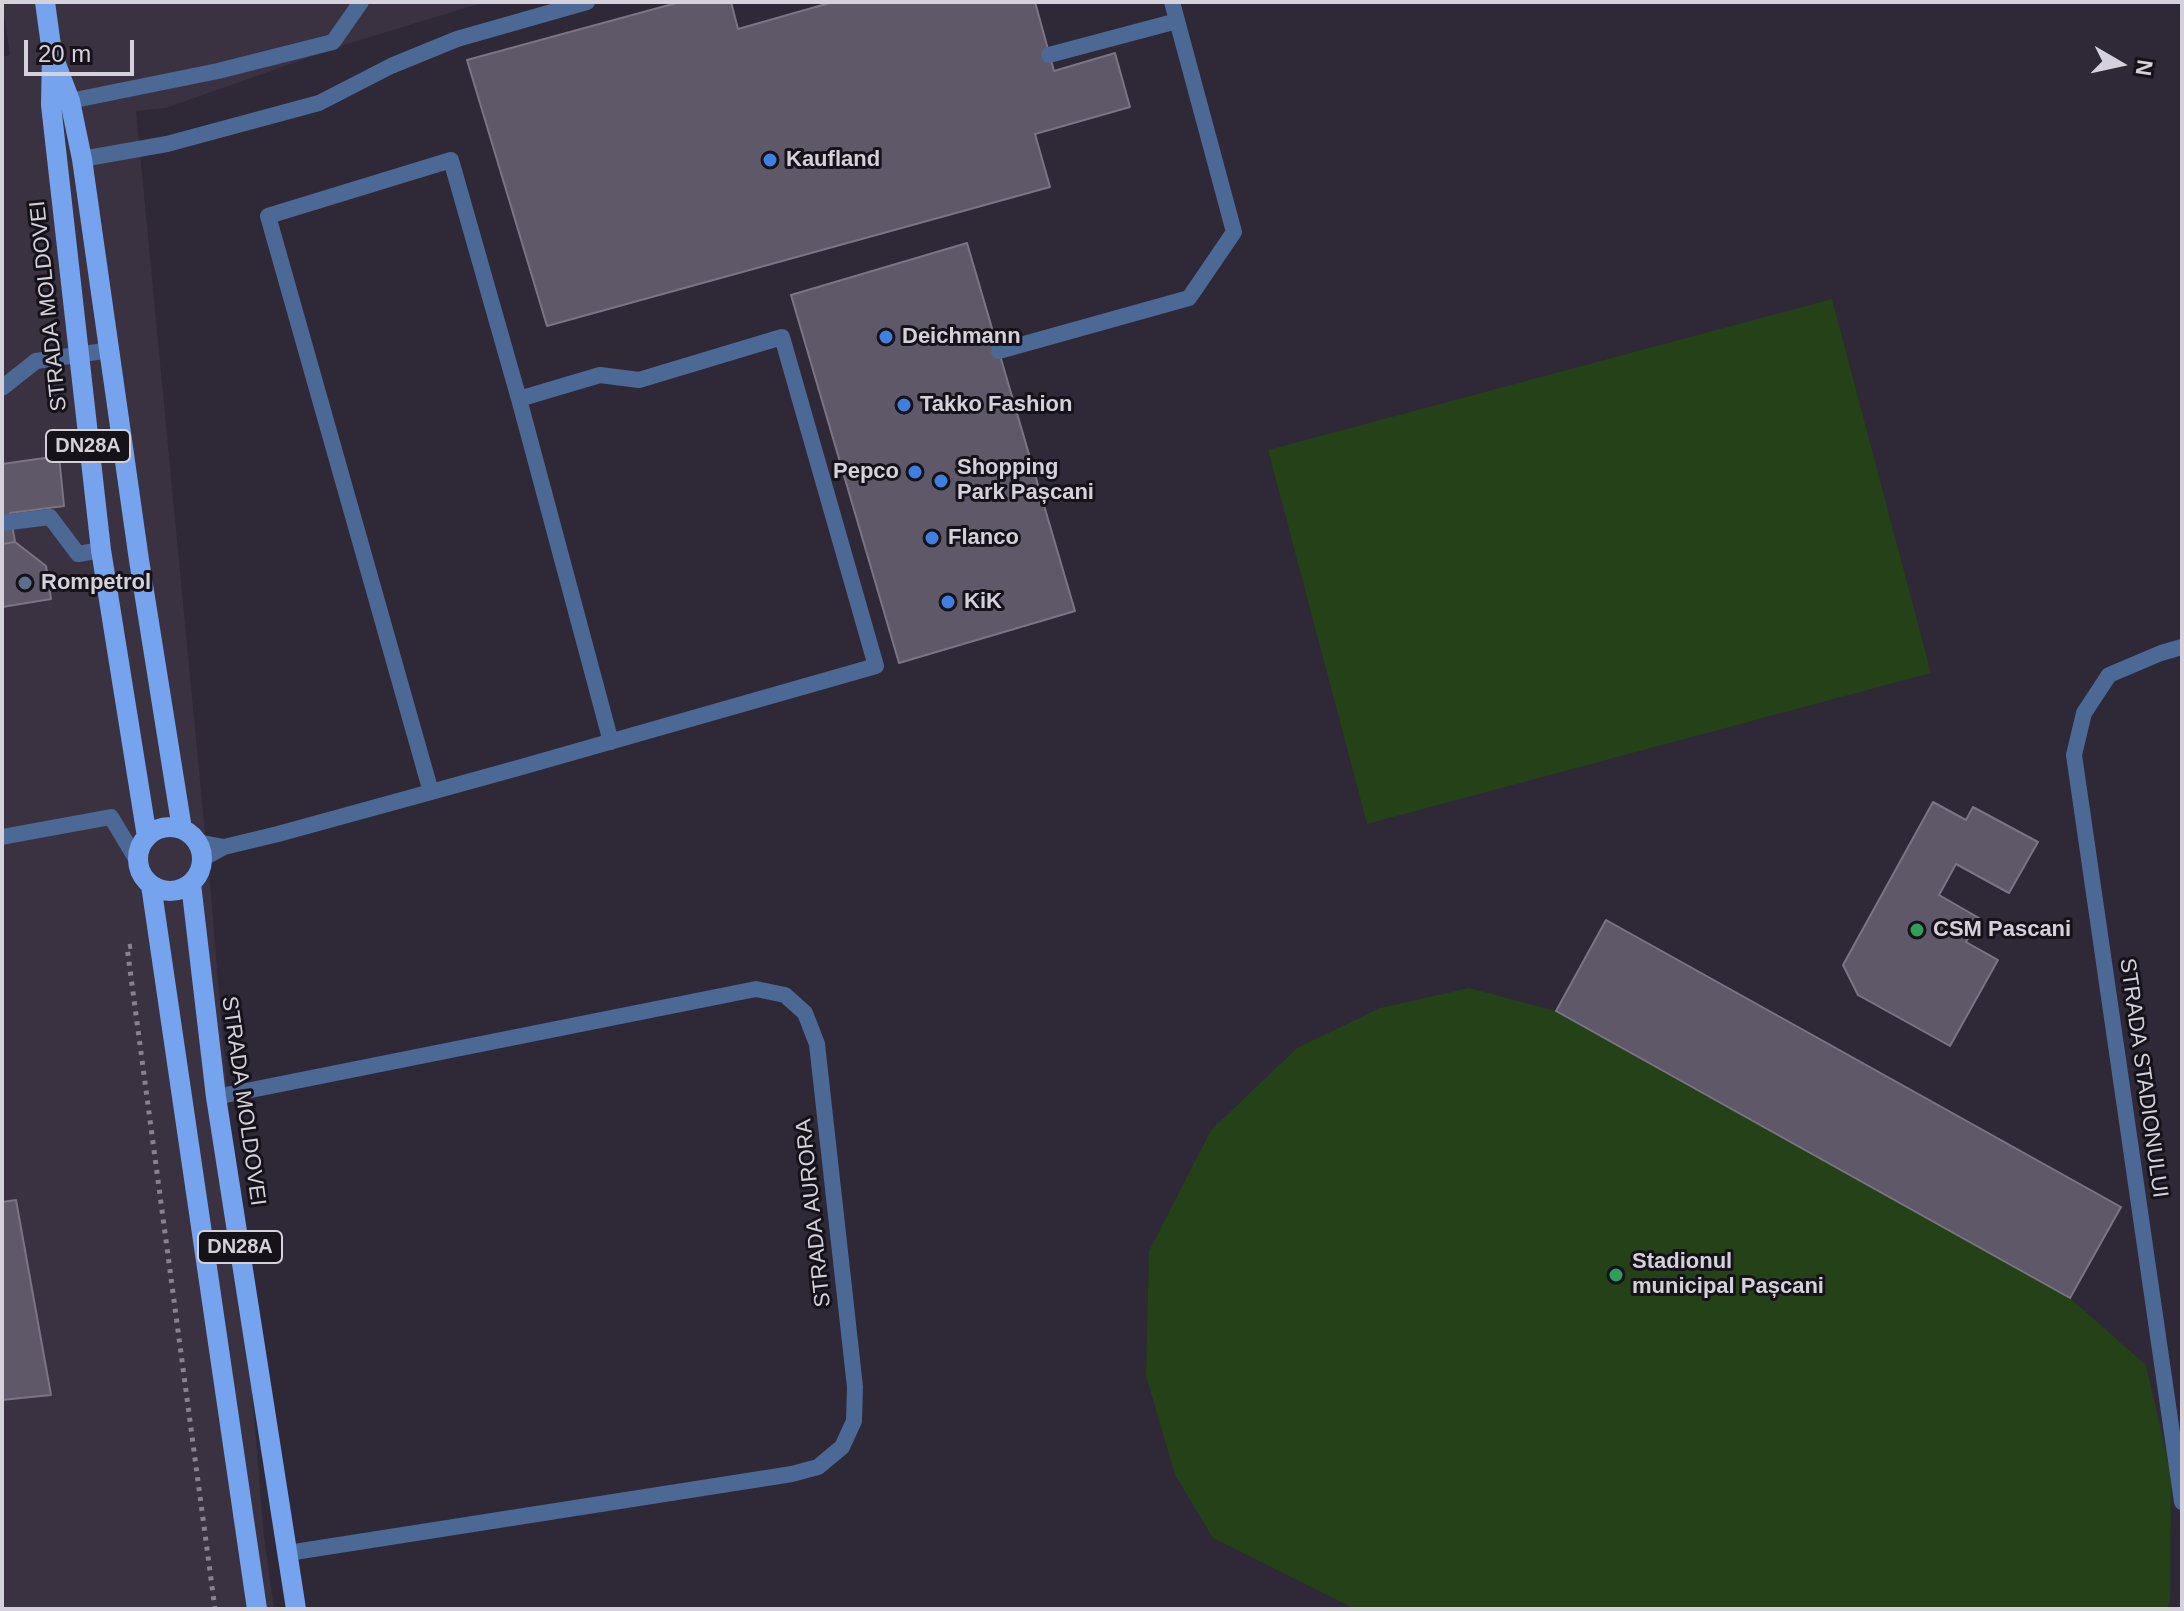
<!DOCTYPE html>
<meta charset="utf-8">
<style>
body{margin:0}
#map{position:relative;width:2184px;height:1611px;overflow:hidden;background:#2e2837;font-family:Helvetica,sans-serif}
canvas{display:block}
.frame{position:absolute;inset:0;border:4px solid #d5d1db;pointer-events:none}
.north{position:absolute;left:2080px;top:24px;width:80px;height:80px;-webkit-text-stroke:6px #151319;paint-order:stroke;rotate:99deg;font-size:22px;font-weight:700;line-height:32px;text-align:center;color:#d5d1db}
.north::after{content:'';display:block;margin:auto;width:28px;height:36px;background:#d5d1db;clip-path:polygon(50% 0,100% 100%,50% 72%,0 100%)}
.scale{position:absolute;left:24px;top:40px;width:110px;height:36px;box-sizing:border-box;border:4px solid #d5d1db;border-top:0;padding-left:10px;font-size:24px;line-height:28px;white-space:nowrap;color:#d5d1db;-webkit-text-stroke:6px #151319;paint-order:stroke}
</style>
<div id="map">
<canvas width="2184" height="1611"></canvas>
<div class="frame"></div>
<div class="north">N</div>
<div class="scale">20 m</div>
</div>
<script>
const g = document.querySelector('canvas').getContext('2d');
g.lineJoin = 'round';
function paint(path, color) { g.fillStyle = color; g.fill(path, 'evenodd'); }
const toPath = rows => new Path2D(rows.map(r => 'M' + r).join(''));
function strokePath(path, color, width, dash) { g.strokeStyle = color; g.lineWidth = width; g.lineCap = dash ? 'butt' : 'round'; g.setLineDash(dash || []); g.stroke(path); }
function label(font, color, halo, rows, align = 'center') {
  g.font = font + ' Helvetica,sans-serif'; g.lineWidth = 6; g.setLineDash([]); g.textBaseline = 'middle'; g.strokeStyle = halo; g.fillStyle = color; for (const [text, x, y, turn = 0] of rows) {
    g.save(); g.translate(x, y); g.rotate((+turn || 0) * Math.PI / 180); g.textAlign = isNaN(turn) ? turn : align; if (halo) g.strokeText(text, 0, 0); g.fillText(text, 0, 0); g.restore();
  }
}
const industrial = toPath([
 [2,2,485,2,347,44,166,108,136,111,211,896,264,1537,274,1609,2,1609,2,57,10,55]
]);
const green = toPath([
 [1832,299,1931,673,1367,824,1268,450],
 [1606,920,2121,1207,2070,1298,2146,1365,2171,1474,2170,1601,2167,1609,1355,1609,1213,1538,1175,1475,1146,1376,1149,1251,1211,1130,1297,1048,1380,1008,1469,988,1556,1011]
]);
const building = toPath([
 [680,2,731,2,738,29,833,2,1035,2,1054,71,1115,53,1130,107,1035,134,1050,187,547,326,467,60,680,2],
 [967,243,1075,611,899,663,791,295,967,243],
 [59,456,64,506,10,513,15,542,2,544,2,464,59,456],
 [15,542,46,566,51,599,2,607,2,544,15,542],
 [1933,802,1966,820,1973,807,2038,842,2009,893,1956,864,1939,895,1979,918,1966,942,1998,960,1950,1046,1858,995,1843,965,1933,802],
 [1606,920,2121,1207,2070,1298,1556,1011,1606,920],
 [16,1200,51,1395,2,1400,2,1202,16,1200]
]);
const path = toPath([
 [132,946,127,947,215,1609]
]);
const lane = toPath([
 [1049,55,1177,21],
 [70,101,218,71,333,42,361,2],
 [82,159,167,144,319,103,391,66,457,39,587,2],
 [999,351,1189,298,1234,232,1172,2],
 [2,388,36,361,110,350],
 [519,399,611,742],
 [2,523,50,517,78,554,101,550],
 [2074,755,2084,713,2109,675,2161,653,2182,647],
 [2,837,111,817,138,862],
 [197,842,224,847],
 [202,859,224,847,278,834,431,792,518,768,876,666,782,337,639,380,600,375,519,399,451,160,268,216,431,792]
]);
const street = toPath([
 [2074,755,2182,1502],
 [216,1097,756,989,785,995,805,1013,817,1044,855,1387,854,1421,842,1447,818,1467,792,1474,288,1553]
]);
const primary = toPath([
 [45,2,52,53,51,105,101,550,147,837],
 [56,64,70,101,82,159,139,560,182,829],
 '138 859a32 32 0 1 1 64 0a32 32 0 1 1-64 0Z',
 [191,884,216,1097,296,1609],
 [151,885,257,1609]
]);
const markers = [
 [770,160,8,"#3f7fe0"],
 [886,337,8,"#3f7fe0"],
 [904,405,8,"#3f7fe0"],
 [915,472,8,"#3f7fe0"],
 [941,481,8,"#3f7fe0"],
 [932,538,8,"#3f7fe0"],
 [25,583,8,"#5c6f8a"],
 [948,602,8,"#3f7fe0"],
 [1917,930,8,"#2e9e5b"],
 [1616,1275,8,"#2e9e5b"]
];
const shields = [
 [88,446,84],
 [240,1247,84]
];
const shieldNames = [
 ["DN28A",88,446],
 ["DN28A",240,1247]
];
const poiNames = [
 ["Kaufland",786,160],
 ["Deichmann",902,337],
 ["Takko Fashion",920,405],
 ["Shopping",957,468],
 ["Park Pașcani",957,493],
 ["Pepco",899,472,"right"],
 ["Flanco",948,538],
 ["Rompetrol",41,583],
 ["KiK",964,602],
 ["CSM Pascani",1933,930],
 ["Stadionul",1632,1262],
 ["municipal Pașcani",1632,1287]
];
const streetNames = [
 ["STRADA MOLDOVEI",49,306,-96],
 ["STRADA STADIONULUI",2143,1078,82],
 ["STRADA MOLDOVEI",243,1101,82],
 ["STRADA AURORA",814,1213,-96]
];
paint(industrial, '#3b3241');
paint(green, '#244118');
paint(building, '#5f5869');
strokePath(building, '#7b7485', 2);
strokePath(path, '#87828e', 5, [4, 6]);
strokePath(lane, '#4c6895', 16);
strokePath(street, '#4c6895', 16);
strokePath(primary, '#76a3ee', 20);
for (const [x, y, r, color] of markers) { const dot = new Path2D(); dot.arc(x, y, r, 0, 2 * Math.PI); g.fillStyle = color; g.fill(dot); strokePath(dot, '#151319', 3); }
for (const [x, y, w] of shields) { const box = new Path2D(); box.roundRect(x - w / 2, y - 16, w, 32, 6); g.fillStyle = '#151319'; g.fill(box); strokePath(box, '#d5d1db', 2); }
label('bold 20px', '#d5d1db', null, shieldNames);
label('bold 22px', '#d5d1db', '#151319', poiNames, 'left');
label('22px', '#d5d1db', '#151319', streetNames);
</script>
